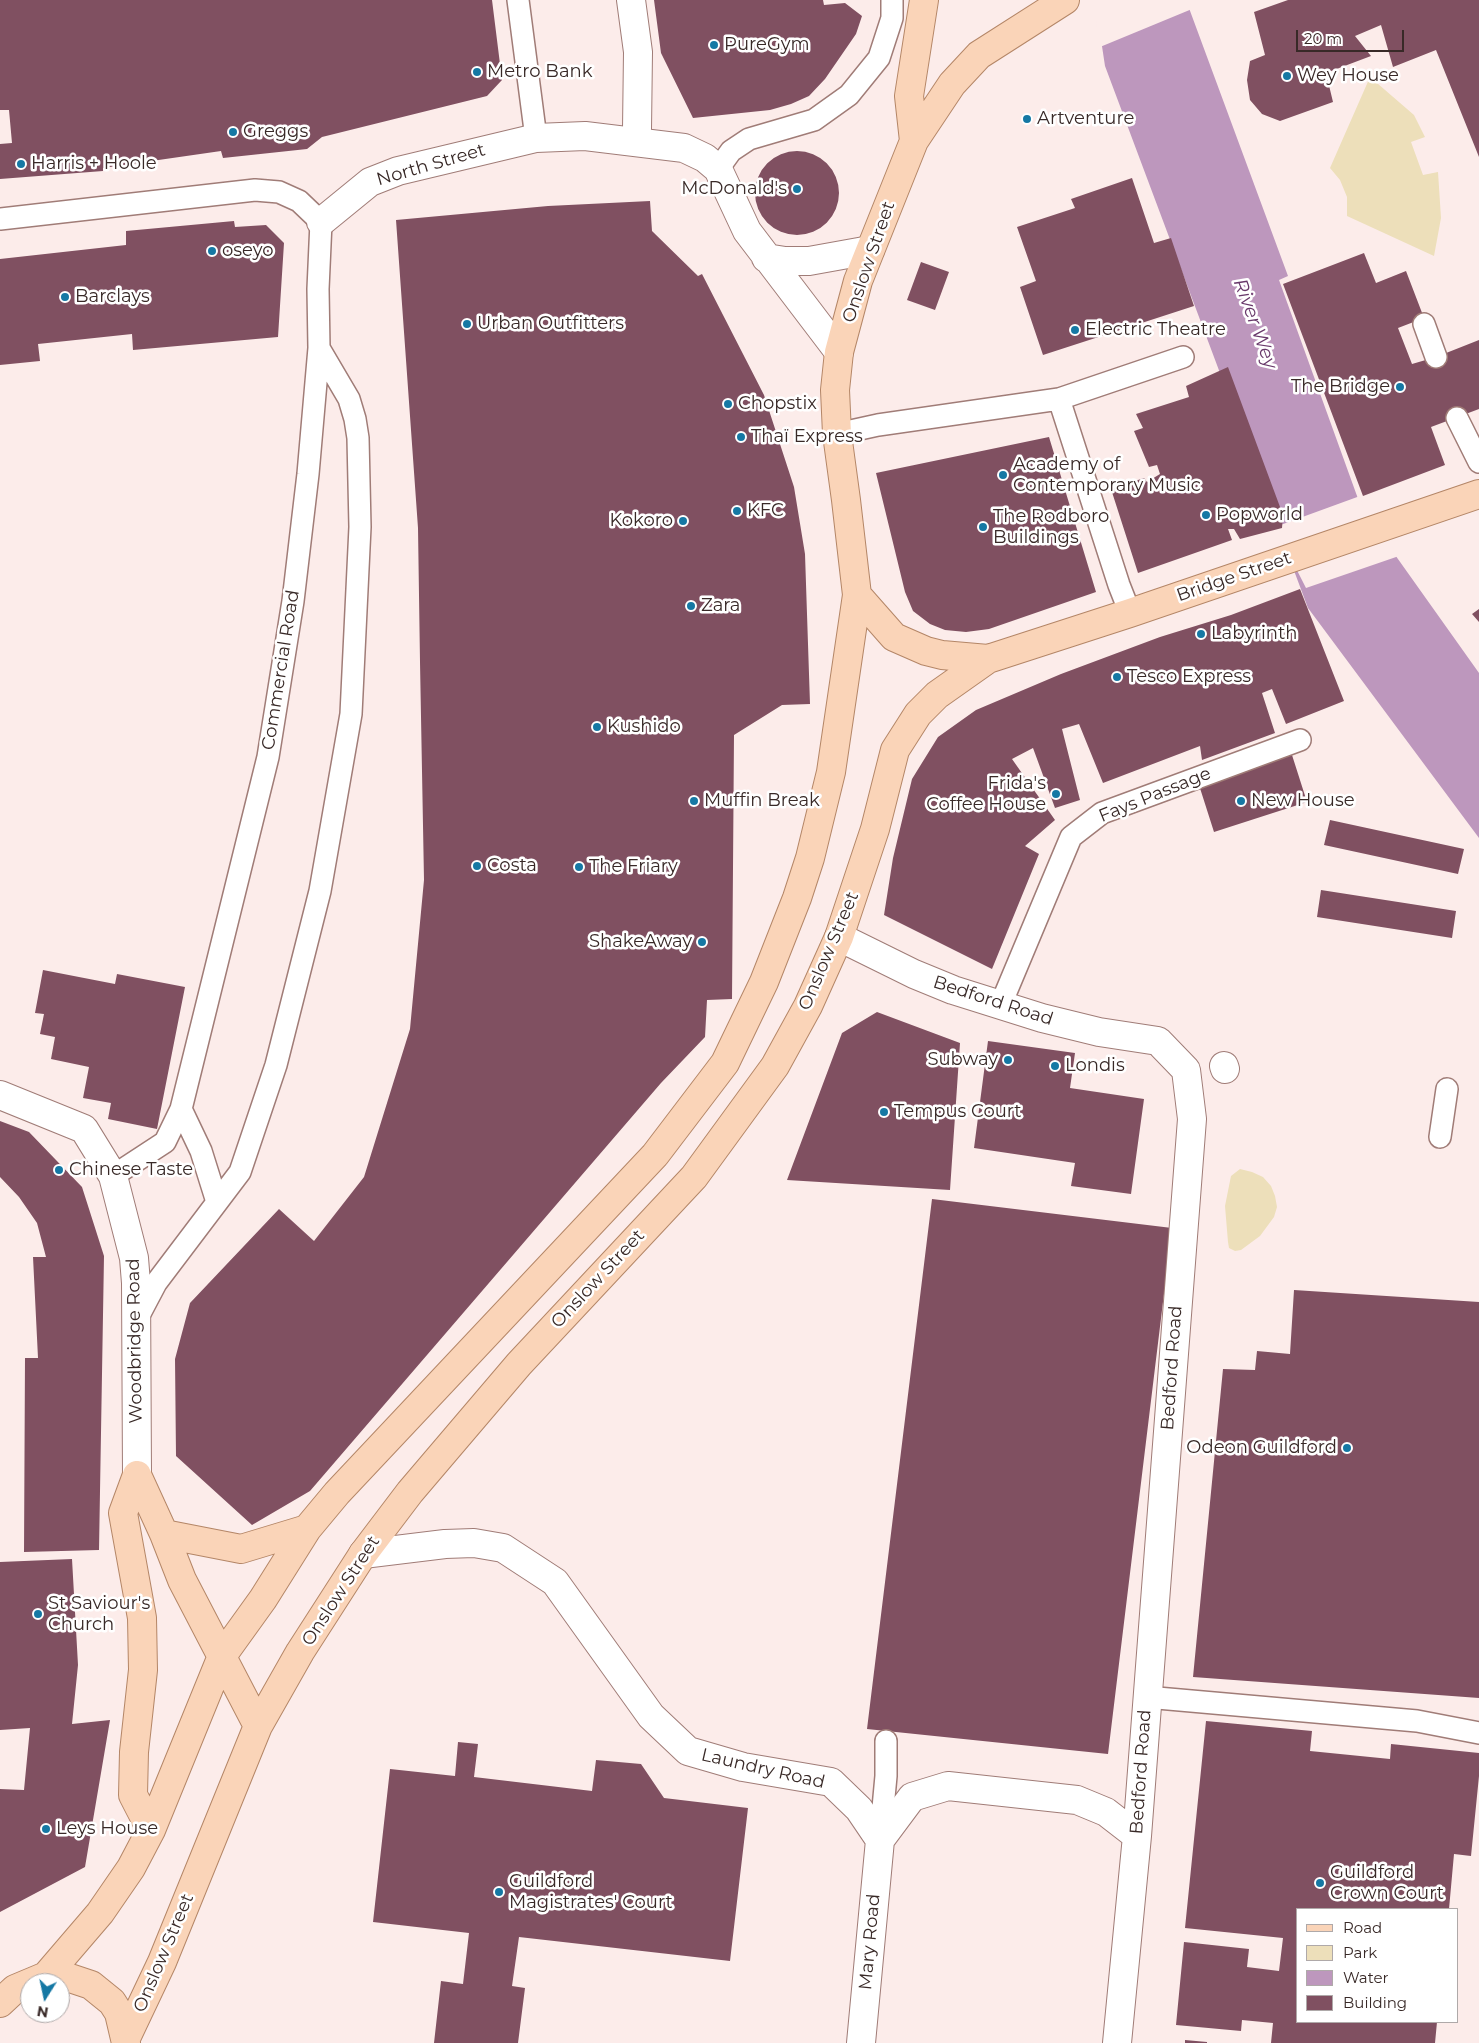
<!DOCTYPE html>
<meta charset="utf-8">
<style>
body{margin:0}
#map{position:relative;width:1479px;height:2043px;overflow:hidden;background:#fcecea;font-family:Montserrat,sans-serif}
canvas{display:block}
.legend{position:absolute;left:1296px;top:1908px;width:162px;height:115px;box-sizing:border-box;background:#fff;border:1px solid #afa9a9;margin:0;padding:6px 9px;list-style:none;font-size:15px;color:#382927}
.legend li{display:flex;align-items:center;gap:10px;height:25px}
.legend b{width:25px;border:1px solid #afa9a9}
.north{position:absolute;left:20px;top:1973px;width:50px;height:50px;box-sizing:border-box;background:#fff;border:1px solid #afa9a9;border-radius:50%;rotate:190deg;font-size:14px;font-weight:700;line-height:20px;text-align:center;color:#382927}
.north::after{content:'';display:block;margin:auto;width:18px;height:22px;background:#1578a4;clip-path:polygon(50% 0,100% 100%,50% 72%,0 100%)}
.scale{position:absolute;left:1296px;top:30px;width:108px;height:22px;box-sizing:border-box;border:2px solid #382927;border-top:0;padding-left:6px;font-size:15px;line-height:18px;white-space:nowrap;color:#382927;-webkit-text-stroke:4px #fff;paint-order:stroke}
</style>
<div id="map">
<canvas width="1479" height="2043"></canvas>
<ul class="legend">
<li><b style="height:6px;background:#fad4b8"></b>Road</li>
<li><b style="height:14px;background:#eddfba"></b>Park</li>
<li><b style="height:14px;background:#bd97bd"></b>Water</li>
<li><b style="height:14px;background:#805061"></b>Building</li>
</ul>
<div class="north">N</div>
<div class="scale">20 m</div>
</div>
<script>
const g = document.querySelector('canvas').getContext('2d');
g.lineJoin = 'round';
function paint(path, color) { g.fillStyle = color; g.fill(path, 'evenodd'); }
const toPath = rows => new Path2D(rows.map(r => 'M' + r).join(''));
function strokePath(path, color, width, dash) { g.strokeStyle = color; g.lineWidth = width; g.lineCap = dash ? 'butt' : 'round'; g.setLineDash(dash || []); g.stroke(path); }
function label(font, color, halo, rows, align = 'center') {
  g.font = font + ' Montserrat,sans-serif'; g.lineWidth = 5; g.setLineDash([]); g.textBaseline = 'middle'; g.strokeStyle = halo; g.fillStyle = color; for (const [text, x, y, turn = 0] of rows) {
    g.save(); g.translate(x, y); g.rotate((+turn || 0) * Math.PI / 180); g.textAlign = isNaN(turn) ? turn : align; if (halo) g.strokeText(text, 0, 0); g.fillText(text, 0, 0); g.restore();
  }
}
const green = toPath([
 [1370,77,1414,115,1425,137,1411,142,1423,175,1438,172,1441,218,1434,256,1347,216,1347,197,1340,180,1330,168],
 [1240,1169,1252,1172,1263,1177,1271,1186,1275,1196,1277,1207,1274,1217,1260,1236,1241,1250,1235,1251,1229,1248,1228,1242,1225,1206,1231,1176]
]);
const water = toPath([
 [1095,0,1186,0,1288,276,1279,280,1361,507,1479,673,1479,838,1308,608,1105,66]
]);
const pier = toPath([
 [1093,0,1188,0,1192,9,1100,47],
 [1360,496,1363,506,1399,556,1306,588,1275,527]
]);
const building = toPath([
 [0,0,492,0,502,80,487,96,322,137,307,149,223,158,221,151,103,168,103,171,0,179,0,144,12,143,9,110,0,110],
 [654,0,823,0,824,5,845,3,862,16,856,34,825,79,809,96,791,104,770,110,693,118,661,53],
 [1288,0,1479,0,1479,157,1436,50,1393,67,1381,25,1355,36,1371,56,1326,73,1333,102,1280,121,1262,114,1250,100,1247,80,1250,61,1265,55,1254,12],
 '755 193a42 42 0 1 1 84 0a42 42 0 1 1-84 0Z',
 [1132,178,1154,243,1171,238,1194,306,1043,355,1020,287,1036,281,1017,227,1075,208,1071,199],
 [650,201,652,231,698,276,702,274,764,395,794,487,805,554,810,704,782,705,734,735,732,999,707,1000,705,1037,661,1083,310,1491,252,1525,176,1456,175,1359,190,1303,279,1209,314,1241,364,1177,410,1029,424,880,420,662,418,528,396,220,548,206],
 [234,221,235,227,266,225,284,243,278,337,133,350,132,334,38,344,40,361,0,365,0,259,126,245,126,231],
 [1364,253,1376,283,1406,271,1424,318,1398,328,1412,364,1436,357,1479,340,1479,409,1431,427,1445,465,1363,496,1283,284],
 [921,262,949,272,935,310,907,300],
 [1228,367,1283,515,1282,528,1240,539,1234,529,1228,529,1232,540,1138,573,1111,489,1144,478,1147,482,1160,474,1157,465,1149,467,1134,431,1143,428,1136,414,1189,397,1186,386],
 [1049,437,1096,592,989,629,966,632,945,630,930,624,913,611,905,592,876,473],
 [1300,589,1344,701,1286,724,1272,689,1262,693,1275,733,1202,760,1200,746,1103,783,1079,724,1062,729,1080,800,1055,808,1033,748,1012,759,1055,820,1025,846,1039,854,992,969,884,915,893,858,912,779,938,737,976,710,1061,674,1160,637,1231,615],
 [1479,609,1479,622,1472,614],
 [1292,755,1307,802,1214,832,1199,785],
 [1330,820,1464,849,1458,874,1324,845],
 [1321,890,1456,911,1452,938,1317,917],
 [43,970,115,984,117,974,185,987,157,1129,108,1119,111,1103,83,1098,89,1067,51,1059,55,1037,40,1034,44,1014,35,1013],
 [877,1012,960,1043,950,1190,787,1180,842,1033],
 [988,1041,1075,1053,1070,1088,1144,1099,1131,1194,1071,1186,1075,1163,974,1148],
 [0,1121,29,1132,82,1187,104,1256,99,1550,24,1552,25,1358,38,1358,33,1257,46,1257,37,1223,19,1197,0,1177],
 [932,1199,1172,1228,1108,1754,867,1729],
 [1294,1290,1479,1302,1479,1698,1193,1677,1223,1369,1255,1370,1257,1351,1290,1354],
 [72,1559,78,1665,72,1724,110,1720,85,1867,0,1912,0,1789,24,1790,30,1728,0,1730,0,1562],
 [1206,1721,1312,1731,1310,1751,1390,1759,1391,1744,1479,1753,1479,1776,1471,1856,1454,1854,1449,1909,1298,1909,1298,2022,1437,2022,1435,2043,1271,2043,1273,2023,1242,2020,1241,2031,1176,2025,1184,1942,1249,1949,1247,1967,1279,1971,1283,1938,1185,1928],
 [458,1742,478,1744,474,1777,592,1791,596,1760,641,1764,664,1798,748,1808,730,1961,519,1937,512,1986,525,1988,518,2043,434,2043,441,1981,463,1984,469,1933,373,1922,390,1769,455,1776],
 [1185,2040,1207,2042,1207,2043,1185,2043]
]);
const service = toPath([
 [518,0,536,138],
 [718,169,731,151,749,139,814,120,849,95,879,58,892,18,892,0],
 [0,219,255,190,279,192,299,201,321,222,318,289,319,348,308,474,293,601,268,757,181,1109,165,1142,113,1176],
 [1424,324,1436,357],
 [1059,399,1183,357],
 [1457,418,1479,462],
 [837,434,878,425,1059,399,1119,585,1130,613],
 [1001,1004,1071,837,1102,813,1300,740],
 [181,1109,201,1151,217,1202],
 [1440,1137,1447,1089],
 [137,1319,156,1283,240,1172,276,1065,320,891,351,714,360,527,358,438,355,419,349,399,319,348],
 [1146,1697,1417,1721,1479,1733],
 [880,1840,886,1776,886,1741]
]);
const pedestrian = toPath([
 [631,0,638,52,637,129],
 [1224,1066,1225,1069]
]);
const minor = toPath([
 [321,222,370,182,398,171,536,138,585,136,684,148,705,158,718,169,747,231,839,352],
 [766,258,785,261,809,261,870,250],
 [839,937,914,974,953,990,1042,1018,1099,1032,1158,1041,1186,1070,1192,1119,1137,1836,1117,2043],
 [363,1554,445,1544,474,1543,503,1548,555,1582,651,1716,688,1751,743,1767,831,1782,859,1809,880,1840],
 [880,1840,912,1797,948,1786,1077,1800,1106,1812,1137,1836],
 [861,2043,880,1840]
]);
const tertiary = toPath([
 [0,1095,84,1129,113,1176,134,1258,136,1283,137,1475]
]);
const primary = toPath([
 [914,141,909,96,924,0],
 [857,595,894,637,926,651,942,655,988,659],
 [137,1475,123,1513,142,1618,143,1670,134,1752,133,1795,151,1830],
 [137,1475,164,1534,182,1580,258,1726],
 [164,1534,241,1549,307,1529],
 [46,1976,100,1913,131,1868,151,1830,222,1656,263,1599,307,1529,337,1493,655,1155,725,1063,764,982,797,898,810,858,831,772,857,595,846,500,837,434,835,390,839,352,858,281,914,141,952,84,979,55,1065,0],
 [0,2003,15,1989,46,1976,64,1976,91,1985,112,2002,119,2013,126,2043],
 [126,2038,162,1962,258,1726,300,1652,363,1554,410,1492,519,1364,694,1177,775,1066,808,1006,839,937,875,829,895,750,918,714,937,695,988,659,1130,613,1479,494]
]);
const markers = [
 [714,45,5,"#1578a4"],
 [477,72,5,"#1578a4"],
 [1287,76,5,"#1578a4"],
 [1027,119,5,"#1578a4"],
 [233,132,5,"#1578a4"],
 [21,164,5,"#1578a4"],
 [797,189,5,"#1578a4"],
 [212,251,5,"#1578a4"],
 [65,297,5,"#1578a4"],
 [467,324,5,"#1578a4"],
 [1075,330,5,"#1578a4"],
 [1400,387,5,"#1578a4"],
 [728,404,5,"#1578a4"],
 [741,437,5,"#1578a4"],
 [1003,475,5,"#1578a4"],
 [737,511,5,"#1578a4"],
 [1206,515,5,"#1578a4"],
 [683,521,5,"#1578a4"],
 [983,527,5,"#1578a4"],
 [691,606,5,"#1578a4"],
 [1201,634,5,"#1578a4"],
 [1117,677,5,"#1578a4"],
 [597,727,5,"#1578a4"],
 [1056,794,5,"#1578a4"],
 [694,801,5,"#1578a4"],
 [1241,801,5,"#1578a4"],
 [477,866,5,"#1578a4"],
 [579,867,5,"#1578a4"],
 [702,942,5,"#1578a4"],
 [1008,1060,5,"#1578a4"],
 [1055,1066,5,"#1578a4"],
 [884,1112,5,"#1578a4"],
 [59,1170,5,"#1578a4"],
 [1347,1448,5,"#1578a4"],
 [38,1614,5,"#1578a4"],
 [46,1829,5,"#1578a4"],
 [1320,1883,5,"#1578a4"],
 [499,1892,5,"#1578a4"]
];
const poiNames = [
 ["PureGym",724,45],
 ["Metro Bank",487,72],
 ["Wey House",1297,76],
 ["Artventure",1037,119],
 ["Greggs",243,132],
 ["Harris + Hoole",31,164],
 ["McDonald's",787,189,"right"],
 ["oseyo",222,251],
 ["Barclays",75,297],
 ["Urban Outfitters",477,324],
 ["Electric Theatre",1085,330],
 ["The Bridge",1390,387,"right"],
 ["Chopstix",738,404],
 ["Thaï Express",751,437],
 ["Academy of",1013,465],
 ["Contemporary Music",1013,486],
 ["KFC",747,511],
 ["Popworld",1216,515],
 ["The Rodboro",993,517],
 ["Buildings",993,538],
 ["Kokoro",673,521,"right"],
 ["Zara",701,606],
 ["Labyrinth",1211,634],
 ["Tesco Express",1127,677],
 ["Kushido",607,727],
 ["Frida's",1046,784,"right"],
 ["Coffee House",1046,805,"right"],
 ["Muffin Break",704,801],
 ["New House",1251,801],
 ["Costa",487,866],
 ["The Friary",589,867],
 ["ShakeAway",692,942,"right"],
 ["Subway",998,1060,"right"],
 ["Londis",1065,1066],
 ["Tempus Court",894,1112],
 ["Chinese Taste",69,1170],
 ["Odeon Guildford",1337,1448,"right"],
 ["St Saviour's",48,1604],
 ["Church",48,1625],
 ["Leys House",56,1829],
 ["Guildford",1330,1873],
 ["Crown Court",1330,1894],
 ["Guildford",509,1882],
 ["Magistrates' Court",509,1903]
];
const streetNames = [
 ["North Street",431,165,-16],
 ["Onslow Street",869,262,-71],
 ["Bridge Street",1234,577,-19],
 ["Commercial Road",281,670,-81],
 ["Fays Passage",1155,795,-22],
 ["Onslow Street",829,951,-67],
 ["Bedford Road",993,1001,18],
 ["Onslow Street",598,1279,-47],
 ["Woodbridge Road",135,1341,-91],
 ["Bedford Road",1172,1368,-86],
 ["Onslow Street",341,1591,-57],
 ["Laundry Road",763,1769,13],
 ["Bedford Road",1141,1772,-86],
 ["Mary Road",870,1942,-85],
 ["Onslow Street",164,1953,-67]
];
const waterNames = [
 ["River Wey",1255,324,70]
];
paint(green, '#eddfba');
paint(water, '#bd97bd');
paint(pier, '#fcecea');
paint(building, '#805061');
strokePath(service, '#a07c77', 24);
strokePath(pedestrian, '#a07c77', 30);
strokePath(minor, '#a07c77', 30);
strokePath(tertiary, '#a07c77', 30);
strokePath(primary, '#b48667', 30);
strokePath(service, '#fff', 21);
strokePath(pedestrian, '#fff', 28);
strokePath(minor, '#fff', 28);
strokePath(tertiary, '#fff', 28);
strokePath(primary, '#fad4b8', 28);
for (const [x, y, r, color] of markers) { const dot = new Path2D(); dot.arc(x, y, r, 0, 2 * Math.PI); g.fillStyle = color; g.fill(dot); strokePath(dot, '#fff', 2); }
label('18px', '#382927', '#fff', poiNames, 'left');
label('18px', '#382927', '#fff', streetNames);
label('italic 19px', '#68386a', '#fff', waterNames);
</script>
